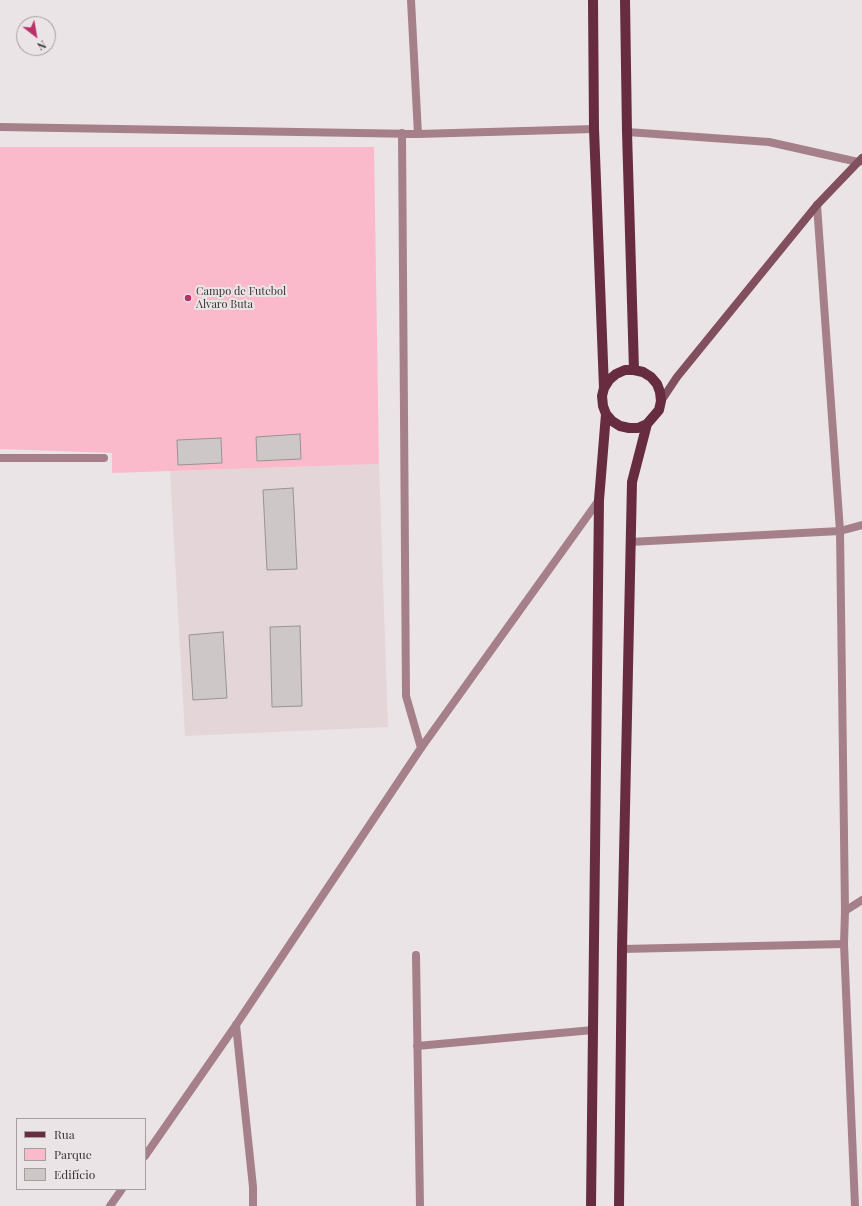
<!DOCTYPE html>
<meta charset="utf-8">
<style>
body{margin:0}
#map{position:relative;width:862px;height:1206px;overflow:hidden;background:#ebe4e6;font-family:"Playfair Display",serif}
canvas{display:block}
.legend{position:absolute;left:16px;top:1118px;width:130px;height:72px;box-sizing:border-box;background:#ebe4e6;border:1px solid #a39e9f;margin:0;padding:5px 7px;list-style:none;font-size:12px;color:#373435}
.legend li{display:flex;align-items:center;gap:8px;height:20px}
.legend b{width:20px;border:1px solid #a39e9f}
.north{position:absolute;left:16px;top:16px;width:40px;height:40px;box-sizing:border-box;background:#ebe4e6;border:1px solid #a39e9f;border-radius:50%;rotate:149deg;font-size:11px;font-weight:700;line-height:16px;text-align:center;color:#373435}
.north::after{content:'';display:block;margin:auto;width:14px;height:18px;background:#ba3069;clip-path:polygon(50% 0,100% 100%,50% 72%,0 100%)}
</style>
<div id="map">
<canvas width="862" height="1206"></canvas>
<ul class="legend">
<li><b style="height:5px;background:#682c41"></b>Rua</li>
<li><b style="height:11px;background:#fbbacc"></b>Parque</li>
<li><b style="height:11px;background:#cec7c8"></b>Edifício</li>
</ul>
<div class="north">N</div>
</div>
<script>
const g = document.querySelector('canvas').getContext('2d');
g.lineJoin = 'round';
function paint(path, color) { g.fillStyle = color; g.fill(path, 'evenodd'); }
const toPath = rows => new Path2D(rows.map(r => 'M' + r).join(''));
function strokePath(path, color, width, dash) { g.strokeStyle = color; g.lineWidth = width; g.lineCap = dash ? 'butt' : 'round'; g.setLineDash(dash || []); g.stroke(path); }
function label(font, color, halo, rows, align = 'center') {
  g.font = font + ' "Playfair Display",serif'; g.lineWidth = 4; g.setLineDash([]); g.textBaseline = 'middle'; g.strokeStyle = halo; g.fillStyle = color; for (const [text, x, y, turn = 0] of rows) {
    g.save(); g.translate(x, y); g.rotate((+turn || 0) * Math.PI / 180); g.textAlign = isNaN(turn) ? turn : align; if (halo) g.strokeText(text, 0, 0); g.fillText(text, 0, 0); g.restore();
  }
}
const built = toPath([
 [379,464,388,727,185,736,170,471]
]);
const green = toPath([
 [0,147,374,147,379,464,112,473,112,453,0,449]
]);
const building = toPath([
 [300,434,301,459,257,461,256,437,300,434],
 [221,438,222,463,178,465,177,440,221,438],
 [293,488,297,569,267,570,263,490,293,488],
 [300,626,302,706,272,707,270,627,300,626],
 [223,632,227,698,193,700,189,635,223,632]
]);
const lane = toPath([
 [627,132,769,142,858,162,862,161],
 [0,458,104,458],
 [845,911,862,900],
 [622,949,844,944],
 [416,955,420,1206],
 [236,1025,253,1187,253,1206],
 [417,1046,593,1030]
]);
const street = toPath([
 [411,0,418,134],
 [0,127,418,134,594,129],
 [402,133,406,696,421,748],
 [817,205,840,531,845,911,844,944,855,1206],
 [630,542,840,531,862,525],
 [145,1156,236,1025,421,748,599,500],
 [110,1206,122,1189]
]);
const secondary = toPath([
 [661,401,677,377,817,205,862,158]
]);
const primary = toPath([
 [593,0,594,129,604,388],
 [625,0,627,132,634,370],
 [591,1206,599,500,606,414,603,406,602,396,604,388,609,380,616,374,625,370,634,370,643,372,651,377,657,384,660,392,661,401,659,410,647,424,638,428,629,428,620,426,612,421,606,414],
 [619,1206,622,949,632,482,647,424]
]);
const markers = [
 [188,298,4,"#ba3069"]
];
const poiNames = [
 ["Campo de Futebol",196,292],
 ["Alvaro Buta",196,305]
];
paint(built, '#e3d5d8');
paint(green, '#fbbacc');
paint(building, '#cec7c8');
strokePath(building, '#999394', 1);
strokePath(lane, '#a5808a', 8);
strokePath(street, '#a5808a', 8);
strokePath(secondary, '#824f5f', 8);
strokePath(primary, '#682c41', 10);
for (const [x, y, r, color] of markers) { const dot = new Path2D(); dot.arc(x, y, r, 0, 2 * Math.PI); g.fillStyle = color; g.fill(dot); strokePath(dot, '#ebe4e6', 1.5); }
label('11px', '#373435', '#ebe4e6', poiNames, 'left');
</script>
